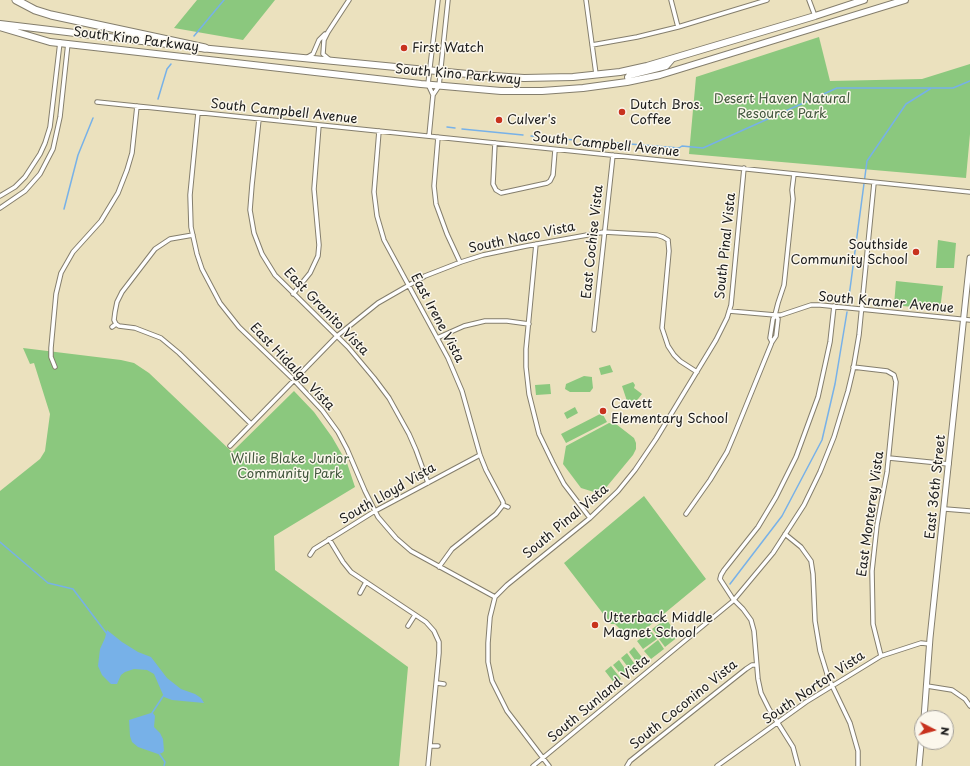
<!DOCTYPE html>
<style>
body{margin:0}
#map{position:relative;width:970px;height:766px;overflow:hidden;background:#ebe1be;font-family:"Playpen Sans",sans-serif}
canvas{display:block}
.north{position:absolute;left:914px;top:710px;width:40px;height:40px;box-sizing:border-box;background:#fbf7ec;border:1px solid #a29f99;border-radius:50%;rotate:96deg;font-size:11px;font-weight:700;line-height:16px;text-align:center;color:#1c1c1c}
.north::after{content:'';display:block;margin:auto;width:14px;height:18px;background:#c8321e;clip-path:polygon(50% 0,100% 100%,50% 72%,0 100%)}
</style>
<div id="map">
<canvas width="970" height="766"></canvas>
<div class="north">N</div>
</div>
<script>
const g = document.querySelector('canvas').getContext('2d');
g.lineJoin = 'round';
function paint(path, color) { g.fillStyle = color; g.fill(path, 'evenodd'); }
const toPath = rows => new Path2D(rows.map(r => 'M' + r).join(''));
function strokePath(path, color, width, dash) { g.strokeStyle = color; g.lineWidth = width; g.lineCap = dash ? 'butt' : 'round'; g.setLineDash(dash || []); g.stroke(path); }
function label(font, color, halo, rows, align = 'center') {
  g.font = font + ' "Playpen Sans",sans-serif'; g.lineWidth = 3; g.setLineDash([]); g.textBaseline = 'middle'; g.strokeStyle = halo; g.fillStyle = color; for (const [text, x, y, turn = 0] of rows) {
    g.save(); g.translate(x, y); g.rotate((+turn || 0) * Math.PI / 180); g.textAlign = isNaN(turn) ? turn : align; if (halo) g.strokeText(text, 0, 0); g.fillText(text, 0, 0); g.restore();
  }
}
const green = toPath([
 [197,0,275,0,243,40,174,28],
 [819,37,830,81,922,79,970,64,970,134,966,178,689,154,696,77],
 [938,240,956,243,954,268,936,268],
 [896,281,943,286,940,310,894,305],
 [23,348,121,360,134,363,149,373,232,452,294,391,314,412,332,437,347,463,355,487,274,536,275,570,408,667,399,766,0,766,0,491,40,459,45,451,50,414,34,363,30,364],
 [610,365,613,372,601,375,599,368],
 [584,376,592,377,592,379,593,388,590,392,570,392,565,389,566,384],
 [633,382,635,385,634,388,642,394,631,408,629,407,622,386],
 [550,384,551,394,536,395,535,385],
 [575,407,578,413,567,419,564,413],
 [602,413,607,422,566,443,561,434],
 [609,423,616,424,634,438,636,443,636,449,633,455,604,490,594,492,581,488,563,464,566,446],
 [644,496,706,579,648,627,629,638,615,624,611,624,564,563],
 [666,619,672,627,659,637,652,629],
 [673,628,679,636,665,647,659,639],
 [651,631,657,639,643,649,637,641],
 [658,640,664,649,651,659,644,651],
 [634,647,644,660,638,664,629,652],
 [627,653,636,666,631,671,621,658],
 [619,660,628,673,623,677,613,665],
 [611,666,621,679,615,684,605,671]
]);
const water = toPath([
 [107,630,122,642,138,652,151,657,167,678,181,689,195,694,201,698,204,703,172,700,164,697,154,674,147,670,134,669,125,672,121,675,117,684,111,684,102,675,98,666,100,649,105,638],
 [151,713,153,713,155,716,154,727,160,733,163,739,164,751,162,753,158,754,138,747,132,742,130,736,129,720]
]);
const stream = toPath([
 [194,36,224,0],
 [158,99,167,69,171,64],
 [447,127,455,128],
 [462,129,523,135],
 [531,136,574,140],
 [581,140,679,148,682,146,703,148,837,88,953,88,970,81],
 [64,209,78,155,93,118],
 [848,304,867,161,906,104,930,89],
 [0,542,48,583,73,589,107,634],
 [730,584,782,516,822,440,835,384,847,312],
 [152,713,164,695],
 [158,752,165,762,164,766]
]);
const street = toPath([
 [586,0,596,74],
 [671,0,678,27],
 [809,0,815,16],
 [592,45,637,37,678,27,767,0],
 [306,58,313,54,319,40,325,34],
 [330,60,323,54,324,40,328,32,349,0],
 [433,95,439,86,448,0],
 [97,102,970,192],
 [198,113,190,195,191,227,197,254,202,269,220,303,239,327,294,380,322,410,338,432,347,449,365,491,378,517,396,538,411,551,495,597],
 [259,119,252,185,250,210,254,233,262,254,275,275,348,347,374,378,389,398,409,434,416,450,428,483],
 [379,131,374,192,377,216,384,240,448,358,462,391,480,455,486,470,503,502,503,505,508,507],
 [429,136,433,95,428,84,438,0],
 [438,137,434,186,436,204,447,234,460,262],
 [495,143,493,184,496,190,501,193,547,183,550,181,553,175,555,150],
 [0,196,15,187,25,177,40,154,45,143,50,127,60,42],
 [0,208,25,191,40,174,53,149,60,117,68,43],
 [668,240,669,251,662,328,668,346,674,355,680,361,697,372],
 [536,244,526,349,526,367,529,394,539,434,553,463,564,484,590,518],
 [293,294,310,273,318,256,319,245,314,189,319,125],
 [729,311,775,315,781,315,811,305,820,305,970,320],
 [775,315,778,303,784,285,793,199,792,190,794,174],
 [116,324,114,320,115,312,117,302,122,292,155,249,170,239,193,235],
 [112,327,116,324,119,326,135,328,161,338,179,353,251,424],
 [594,330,613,155],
 [437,338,464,326,485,321,507,321,529,324],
 [55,367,51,357,51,348,56,294,61,273,73,252,101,221,118,193,127,170,132,153,137,106],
 [853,367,887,371,894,375,896,382,887,472,877,525,872,571,873,624,881,656],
 [230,446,337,336,378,303,425,276,461,262,483,255,526,246,604,232,657,235,663,237,668,240],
 [889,458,949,464],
 [945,509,970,511],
 [686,514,710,480,727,452,735,433,772,342,776,336,778,319,775,315,773,319,770,338,772,342],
 [785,534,801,547,811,561,813,574,815,621,820,651,828,677,850,723,858,751,858,766],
 [329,539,343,562,351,572,426,622,434,631,439,642,439,653,428,766],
 [310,555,314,549,375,511,480,455],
 [439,567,452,549,496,514,503,505],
 [360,593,366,582],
 [408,626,415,615],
 [437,683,444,684],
 [927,686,952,690,965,699,970,706],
 [430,746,438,746],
 [533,766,733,601,773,553,804,505,820,472,834,437,848,391,853,370,859,335,874,183],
 [549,766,507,711,492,681,488,662,488,643,490,617,495,597,507,585,590,518,618,491,635,470,656,439,716,340,727,318,731,305,744,168],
 [627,766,630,761,645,749,746,669,752,665,756,665],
 [717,766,806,702,881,656,921,643,930,644],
 [798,766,793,747,769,709,761,693,758,679,754,631,751,620,743,609,733,599,720,579,721,575,724,570,758,527,776,497,796,457,818,397,830,342,834,306]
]);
const secondary = toPath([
 [924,718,930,638,970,258],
 [919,766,922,734]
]);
const primary = toPath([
 [0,24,175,45],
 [0,27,50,42,421,84,501,91,542,91,583,88,627,82,660,75,905,0],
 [200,48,478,75,524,78,573,77,620,72,647,66,815,16,864,0],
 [629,81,628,77,630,75,666,66,672,59]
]);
const highway = toPath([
 [16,0,35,10,51,15,205,48]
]);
const markers = [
 [404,48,4,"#c8321e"],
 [622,112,4,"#c8321e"],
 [499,120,4,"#c8321e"],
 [916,252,4,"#c8321e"],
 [603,411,4,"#c8321e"],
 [595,625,4,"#c8321e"]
];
const streetNames = [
 ["South Kino Parkway",136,40,7],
 ["South Kino Parkway",458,75,5],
 ["South Campbell Avenue",284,112,6],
 ["South Campbell Avenue",606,145,6],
 ["South Naco Vista",522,238,-12],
 ["East Cochise Vista",593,242,-84],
 ["South Pinal Vista",726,246,-84],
 ["South Kramer Avenue",886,303,5],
 ["East Granito Vista",326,312,46],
 ["East Irene Vista",437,318,62],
 ["East Hidalgo Vista",292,367,46],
 ["East 36th Street",936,487,-84],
 ["South Lloyd Vista",388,494,-30],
 ["East Monterey Vista",871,514,-82],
 ["South Pinal Vista",566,522,-40],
 ["South Norton Vista",814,688,-34],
 ["South Sunland Vista",599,699,-40],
 ["South Coconino Vista",684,705,-39]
];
const poiNames = [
 ["First Watch",412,48],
 ["Dutch Bros.",630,105],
 ["Coffee",630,120],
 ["Culver's",507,120],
 ["Southside",908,245,"right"],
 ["Community School",908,260,"right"],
 ["Cavett",611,404],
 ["Elementary School",611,419],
 ["Utterback Middle",603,618],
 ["Magnet School",603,633]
];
const parkNames = [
 ["Desert Haven Natural",782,99],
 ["Resource Park",782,114],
 ["Willie Blake Junior",290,459],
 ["Community Park",290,474]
];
paint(green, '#8bc87e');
paint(water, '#77b1e8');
strokePath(stream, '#77b1e8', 1.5);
strokePath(street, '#847e6d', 5.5);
strokePath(secondary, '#847e6d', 7);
strokePath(primary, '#847e6d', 8);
strokePath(highway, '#847e6d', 9);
strokePath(street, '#fff', 3.5);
strokePath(secondary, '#fff', 5);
strokePath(primary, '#fff', 6);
strokePath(highway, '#fff', 7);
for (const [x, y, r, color] of markers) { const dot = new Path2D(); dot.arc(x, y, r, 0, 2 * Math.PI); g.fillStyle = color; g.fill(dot); strokePath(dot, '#fbf7ec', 1.5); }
label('13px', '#1c1c1c', '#fbf7ec', streetNames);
label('13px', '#1c1c1c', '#fbf7ec', poiNames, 'left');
label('13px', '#43583e', '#fbf7ec', parkNames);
</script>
